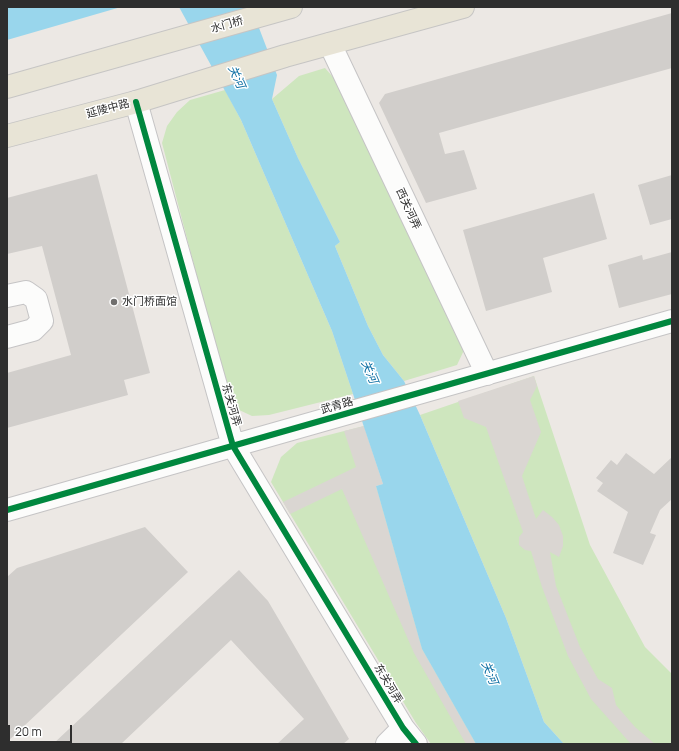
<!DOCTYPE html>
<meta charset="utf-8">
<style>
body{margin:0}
#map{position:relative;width:679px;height:751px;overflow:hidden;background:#ece8e4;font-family:Manrope,sans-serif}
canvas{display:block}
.frame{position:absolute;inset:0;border:8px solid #2e2e2e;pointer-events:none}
.scale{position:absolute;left:8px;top:725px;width:64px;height:18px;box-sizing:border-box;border:2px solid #2e2e2e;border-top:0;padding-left:5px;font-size:12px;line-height:14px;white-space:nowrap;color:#2e2e2e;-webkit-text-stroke:3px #fff;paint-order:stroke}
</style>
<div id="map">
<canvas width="679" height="751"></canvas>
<div class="frame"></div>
<div class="scale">20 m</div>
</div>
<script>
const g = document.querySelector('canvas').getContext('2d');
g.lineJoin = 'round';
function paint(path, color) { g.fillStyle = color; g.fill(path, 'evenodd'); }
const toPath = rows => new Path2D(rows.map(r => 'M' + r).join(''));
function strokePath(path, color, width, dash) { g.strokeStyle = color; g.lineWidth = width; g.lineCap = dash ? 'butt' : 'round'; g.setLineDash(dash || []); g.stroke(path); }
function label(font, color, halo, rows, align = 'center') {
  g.font = font + ' Manrope,"Noto Sans SC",sans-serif'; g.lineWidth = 3; g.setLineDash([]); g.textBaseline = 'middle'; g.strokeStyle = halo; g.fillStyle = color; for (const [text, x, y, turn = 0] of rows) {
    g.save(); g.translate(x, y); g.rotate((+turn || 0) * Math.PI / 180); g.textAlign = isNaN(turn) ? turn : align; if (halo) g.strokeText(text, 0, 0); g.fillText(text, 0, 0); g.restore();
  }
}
const green = toPath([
 [325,68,340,85,465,348,457,365,404,381,383,355,368,326,335,246,340,242,298,158,272,99,299,76],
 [225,90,241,120,332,331,353,394,269,415,252,416,237,409,227,391,162,143,167,126,177,112,190,100],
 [534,376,590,545,645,647,672,674,672,744,564,744,544,722,506,618,420,415],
 [364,426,376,486,422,649,476,744,431,744,416,723,271,482,281,457,297,443]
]);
const plaza = toPath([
 [534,376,537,386,530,400,541,432,522,476,536,519,543,510,552,517,559,525,563,536,563,546,559,557,550,552,556,586,580,647,598,679,612,688,616,705,635,727,655,744,631,744,591,699,568,656,542,587,531,551,525,550,519,545,519,537,523,532,486,427,464,418,458,401],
 [364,426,383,484,376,486,422,649,476,744,466,744,414,653,342,489,290,514,283,502,356,467,344,431]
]);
const water = toPath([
 [7,7,121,7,7,40],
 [179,7,251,7,277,75,272,99,298,158,340,242,335,246,368,326,383,355,404,381,420,415,506,618,544,722,564,744,476,744,422,649,376,486,383,484,332,331,241,120]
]);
const building = toPath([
 [672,13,672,68,439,133,445,154,464,150,477,189,426,203,379,103,385,94],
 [97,174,150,373,124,380,128,395,7,428,7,373,71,355,42,246,7,254,7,198],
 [672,175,672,219,650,225,638,185],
 [594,193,607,239,543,258,552,292,486,311,463,230],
 [672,252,672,294,619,308,608,265,642,255,643,260],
 [626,453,654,474,672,457,672,499,660,510,650,533,656,535,643,565,613,553,628,512,597,491,603,483,596,478,611,460,617,465],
 [145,527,188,572,7,742,7,577,17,568],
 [239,570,268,601,349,739,343,744,277,744,304,719,231,640,121,744,53,744]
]);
const minor = toPath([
 [330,44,487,374],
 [136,102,233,446,403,728,416,744],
 [7,296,26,292,36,299,42,321,33,330,7,337],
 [7,510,672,321],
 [387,744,403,728]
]);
const major = toPath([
 [7,87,291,7],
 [7,136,136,102,285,56,463,7]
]);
const cycleway = toPath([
 [136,102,233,446,403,728,416,744],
 [7,510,672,321]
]);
const markers = [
 [114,302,4,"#706f6e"]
];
const streetNames = [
 ["水门桥",227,25,-16],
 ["延陵中路",108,109,-15],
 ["西关河弄",408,209,65],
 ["东关河弄",231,405,74],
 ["武青路",337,406,-16],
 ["东关河弄",388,684,59]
];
const poiNames = [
 ["水门桥面馆",122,302]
];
const waterNames = [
 ["关河",236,77,66],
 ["关河",369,372,67],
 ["关河",489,673,68]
];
paint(green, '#cee6be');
paint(plaza, '#dad6d2');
paint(water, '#99d6ec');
paint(building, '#d1cecb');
strokePath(minor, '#c5c4c5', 24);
strokePath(major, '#c6c5c4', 24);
strokePath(minor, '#fcfcfb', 22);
strokePath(major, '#e8e4d6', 22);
strokePath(cycleway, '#00873e', 6);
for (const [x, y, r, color] of markers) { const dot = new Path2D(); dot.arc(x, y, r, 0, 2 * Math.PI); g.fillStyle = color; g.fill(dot); strokePath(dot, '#fff', 1.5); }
label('11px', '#2e2e2e', '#fff', streetNames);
label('11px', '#2e2e2e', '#fff', poiNames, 'left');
label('italic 12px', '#0d6fa3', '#fff', waterNames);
</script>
